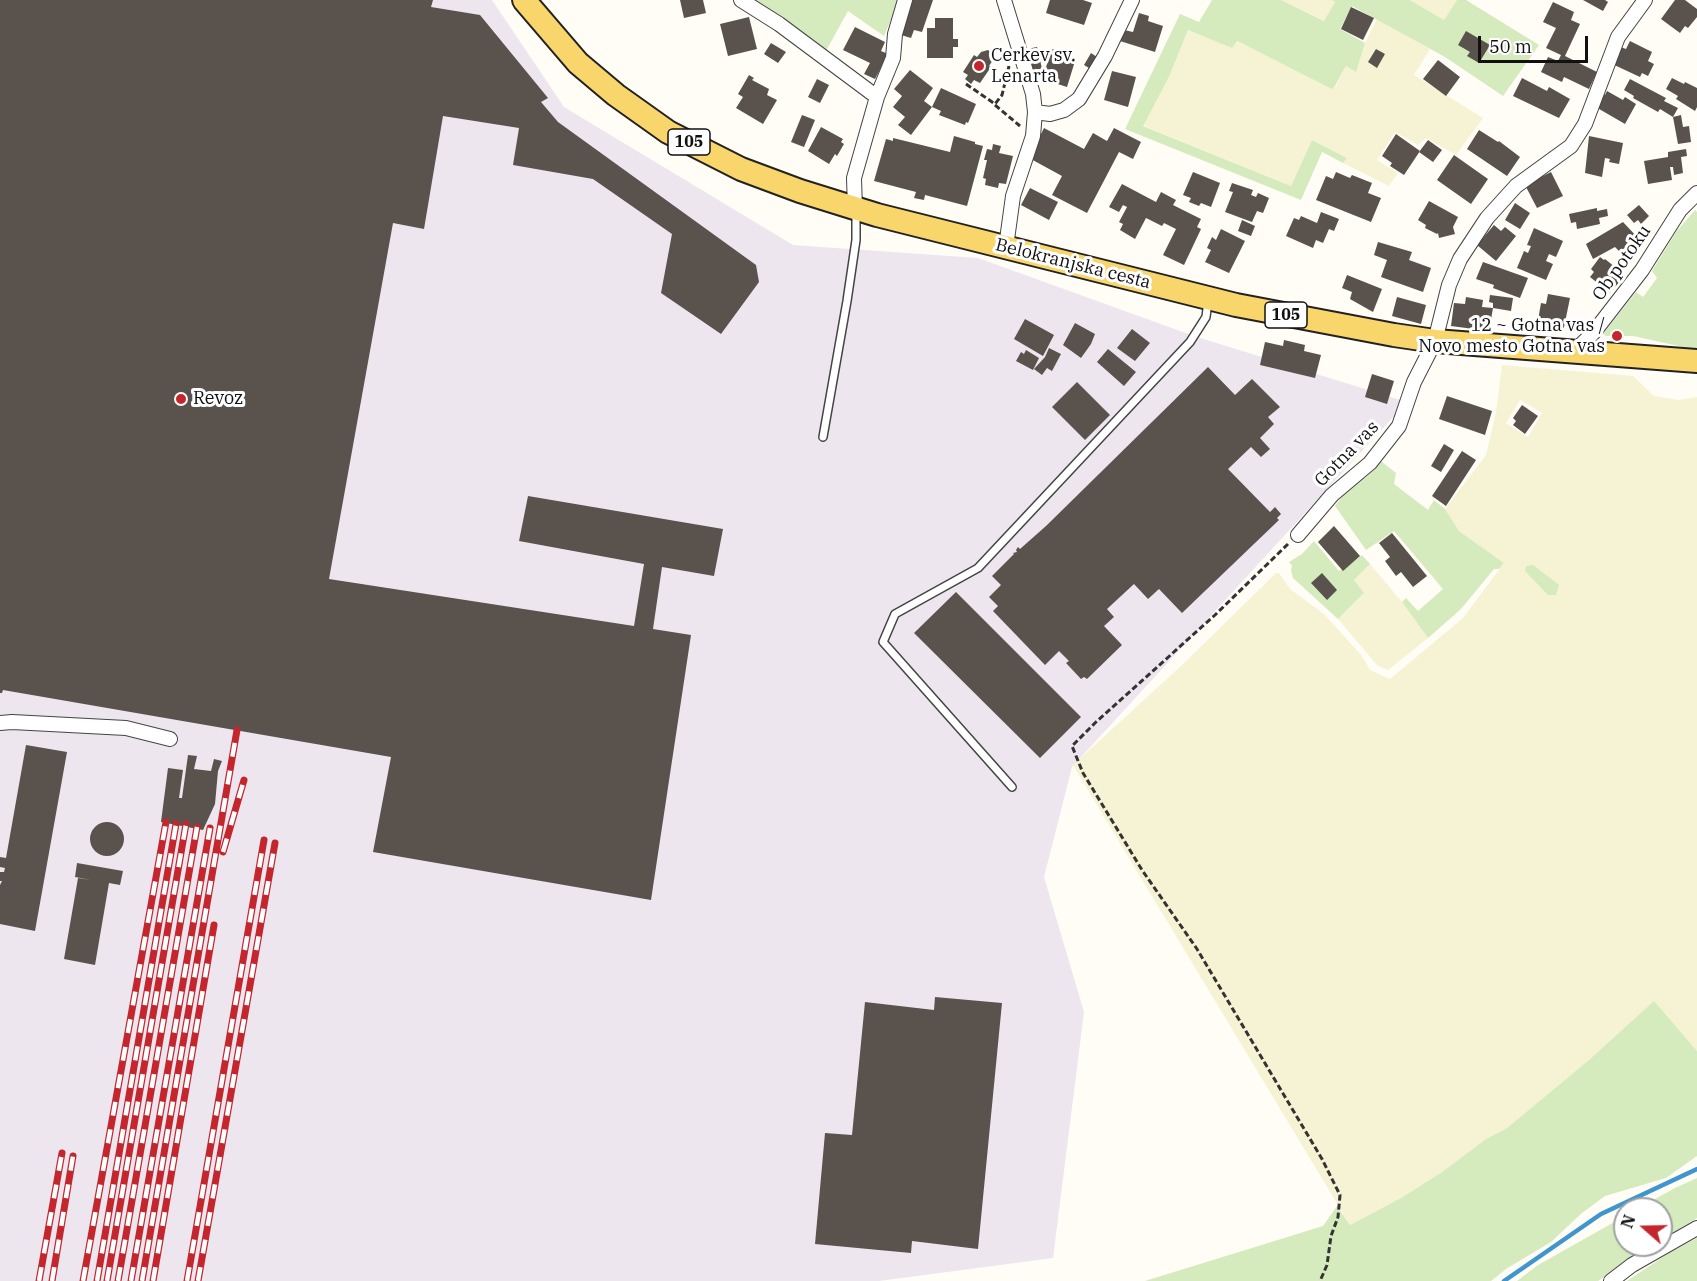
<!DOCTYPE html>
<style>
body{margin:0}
#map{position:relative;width:1697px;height:1281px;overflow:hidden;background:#fffdf5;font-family:"IBM Plex Serif",serif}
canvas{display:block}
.north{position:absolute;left:1613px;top:1197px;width:60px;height:60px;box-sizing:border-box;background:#fff;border:2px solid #a0a0a0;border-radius:50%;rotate:290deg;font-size:16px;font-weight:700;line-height:24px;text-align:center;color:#111}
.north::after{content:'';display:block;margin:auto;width:21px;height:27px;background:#c4262e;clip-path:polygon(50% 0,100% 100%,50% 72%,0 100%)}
.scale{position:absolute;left:1478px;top:36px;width:110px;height:27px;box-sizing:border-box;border:3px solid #111;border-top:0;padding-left:8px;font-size:18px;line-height:21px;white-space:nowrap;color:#111;-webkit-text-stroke:4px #fff;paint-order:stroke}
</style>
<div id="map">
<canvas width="1697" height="1281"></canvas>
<div class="north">N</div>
<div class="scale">50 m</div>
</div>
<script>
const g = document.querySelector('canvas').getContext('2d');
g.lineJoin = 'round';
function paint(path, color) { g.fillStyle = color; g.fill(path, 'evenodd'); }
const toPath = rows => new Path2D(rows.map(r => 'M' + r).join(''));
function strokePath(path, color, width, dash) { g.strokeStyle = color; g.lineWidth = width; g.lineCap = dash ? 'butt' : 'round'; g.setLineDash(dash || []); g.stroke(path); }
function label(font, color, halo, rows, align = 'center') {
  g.font = font + ' "IBM Plex Serif",serif'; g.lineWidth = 6; g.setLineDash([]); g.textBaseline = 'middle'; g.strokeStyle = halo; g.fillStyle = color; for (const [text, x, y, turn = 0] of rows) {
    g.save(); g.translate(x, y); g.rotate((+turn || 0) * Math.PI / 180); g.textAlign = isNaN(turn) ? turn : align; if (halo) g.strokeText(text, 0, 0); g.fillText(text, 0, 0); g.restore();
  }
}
const industrial = toPath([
 [0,0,492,0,564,107,793,245,978,258,1194,336,1407,402,1072,767,1044,877,1084,1012,1053,1258,879,1281,0,1281]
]);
const farmland = toPath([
 [1281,0,1332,0,1335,1,1325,21],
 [1410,0,1457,0,1444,20],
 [1377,19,1430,49,1414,75,1483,118,1456,155,1426,138,1418,145,1395,132,1377,160,1398,173,1389,186,1343,163,1347,158,1312,140,1291,186,1142,125,1169,77,1188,30,1232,47,1236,41,1332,88,1336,86,1346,66,1356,71,1365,43],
 [1502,365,1633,376,1654,396,1679,400,1697,397,1697,1051,1654,1002,1590,1059,1507,1128,1486,1139,1442,1172,1401,1198,1350,1225,1073,765,1181,666,1276,573,1279,573,1290,589,1324,614,1362,656,1370,670,1390,679,1463,618,1504,563,1459,531,1445,509,1486,455,1496,412],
 [1520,400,1542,413,1528,437,1506,423],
 [1370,564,1402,602,1428,638,1388,670,1377,665,1338,619,1363,594,1354,580]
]);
const green = toPath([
 [754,0,899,0,884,36,848,11,826,51],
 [1212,0,1281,0,1324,21,1335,2,1332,0,1410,0,1444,20,1457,0,1466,0,1539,45,1503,96,1445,57,1352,6,1340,29,1365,43,1356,72,1346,66,1335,86,1332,89,1237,41,1232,48,1188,30,1169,77,1143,126,1291,186,1312,140,1347,158,1343,163,1322,152,1301,200,1125,129,1180,14,1199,22],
 [1695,210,1697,212,1697,350,1633,336,1606,336,1603,334,1636,292,1643,297,1657,278,1652,271,1676,232],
 [1381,461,1396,473,1394,484,1428,510,1434,500,1445,509,1459,531,1504,563,1499,569,1494,569,1461,609,1428,638,1402,602,1406,598,1418,611,1443,589,1394,531,1366,550,1335,506,1345,492,1369,475],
 [1314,541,1339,571,1362,555,1370,564,1354,580,1364,593,1338,619,1293,578,1291,570,1292,566,1289,562,1302,554],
 [1533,565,1559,585,1556,595,1548,595,1525,571,1526,566],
 [1654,1001,1697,1051,1697,1156,1666,1178,1605,1196,1582,1213,1551,1242,1506,1269,1491,1281,1145,1281,1323,1226,1337,1206,1350,1225,1401,1198,1442,1172,1486,1139,1507,1128,1590,1059],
 [1697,1178,1697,1218,1661,1240,1661,1209,1637,1209,1675,1188],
 [1625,1216,1625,1245,1654,1245,1598,1281,1517,1281,1538,1265],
 [1697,1238,1697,1281,1627,1281,1669,1253]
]);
const stream = toPath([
 [1504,1281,1601,1214,1697,1169]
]);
const building = toPath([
 [0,0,433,0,431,7,480,15,548,98,541,102,558,122,756,265,759,282,721,334,661,293,672,234,593,179,513,165,519,128,443,116,424,229,393,223,329,579,634,626,644,564,519,541,528,496,723,529,714,576,662,567,653,629,691,635,651,900,373,852,391,757,3,690,2,693,0,693],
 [680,0,703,0,706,13,684,18],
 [913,0,933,0,922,32,914,30,911,38,901,35],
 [1050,0,1083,0,1092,3,1084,25,1046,13],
 [1583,0,1605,0,1608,2,1603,11],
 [1675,0,1685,0,1697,9,1697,17,1688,28,1685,26,1680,33,1661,19],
 [1553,2,1574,12,1571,20,1580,24,1565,56,1597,72,1589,89,1564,77,1562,82,1541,72,1548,57,1558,61,1561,55,1546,48,1556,28,1543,22],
 [1351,7,1374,18,1363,40,1341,29],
 [1139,13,1149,16,1148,21,1163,26,1155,52,1120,41,1124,30,1133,32],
 [749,17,757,49,728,56,720,24],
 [935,18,953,18,953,39,958,39,958,47,953,47,953,58,927,58,927,28,935,28],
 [855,27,885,42,881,51,888,54,875,79,864,74,870,63,843,50],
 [1466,31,1490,45,1479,63,1467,56,1470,52,1458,45],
 [1630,41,1652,52,1648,61,1654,64,1648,76,1642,73,1640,77,1610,63,1618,46,1626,49],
 [771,43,786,52,778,63,764,54],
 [1037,47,1043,73,1032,75,1022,50],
 [1052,49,1062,52,1061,56,1075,61,1067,87,1042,79],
 [1376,49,1385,54,1377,68,1368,62],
 [988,50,993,54,993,60,989,66,991,67,980,83,974,80,971,84,965,79,968,75,963,72,974,55,977,57,981,52],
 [1091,53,1097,57,1089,68,1084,65],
 [1438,60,1460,77,1446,96,1423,79],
 [910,70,933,88,924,101,932,107,911,135,898,125,905,117,893,107,902,96,894,89],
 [1112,71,1136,77,1128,107,1104,100],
 [749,75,754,78,752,80,769,89,767,95,777,100,763,124,736,108,743,97,738,94],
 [1522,78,1547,91,1549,87,1570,99,1559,118,1513,96],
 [1672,78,1684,84,1685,82,1697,88,1697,107,1695,111,1676,99,1678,96,1666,89],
 [817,79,829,85,820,103,808,97],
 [1630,79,1666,98,1664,101,1678,108,1673,117,1660,109,1658,112,1633,98,1634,96,1624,90],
 [941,88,976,104,968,123,966,122,965,125,939,115,941,111,932,107],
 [1607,91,1623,100,1625,97,1636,104,1625,124,1594,106,1602,93,1605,95],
 [802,115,815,120,804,147,791,142],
 [1681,115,1683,127,1689,126,1691,142,1678,144,1673,117],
 [821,127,843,139,841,142,844,144,837,156,835,154,829,164,808,151],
 [1044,128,1084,149,1093,133,1107,141,1114,128,1141,142,1133,159,1119,152,1087,213,1052,195,1062,176,1029,158],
 [1479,130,1498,142,1499,141,1520,157,1507,176,1467,149],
 [1396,134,1420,151,1404,175,1390,166,1392,163,1382,156],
 [954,136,975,142,975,144,983,146,967,206,925,195,924,200,914,198,916,192,874,181,886,139,893,141,893,138,950,152],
 [1589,136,1623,143,1619,164,1609,162,1610,159,1605,158,1602,177,1585,173],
 [1428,140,1442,150,1433,162,1419,152],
 [993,144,1001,146,999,153,1013,156,1006,184,999,183,998,188,985,185,986,179,983,178,987,160,984,160,987,149,992,150],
 [1686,149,1687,156,1681,157,1683,173,1674,175,1673,167,1670,167,1672,180,1648,184,1644,161,1668,157,1668,152],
 [1454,155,1488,179,1471,204,1437,180],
 [1193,172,1220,183,1211,207,1201,203,1199,206,1189,202,1191,198,1183,195],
 [1336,172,1350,178,1352,175,1372,183,1368,193,1381,198,1371,222,1316,200,1326,176,1333,179],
 [1551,172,1563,196,1537,208,1525,185],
 [1232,183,1253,190,1251,195,1256,197,1258,193,1269,198,1263,213,1257,211,1252,222,1225,212,1233,192,1229,191],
 [1122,184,1156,202,1161,192,1176,200,1173,205,1201,219,1197,227,1201,229,1184,265,1163,255,1176,229,1164,223,1162,226,1146,218,1135,239,1120,230,1123,224,1119,222,1127,207,1123,205,1119,212,1109,207],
 [1030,188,1058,202,1049,220,1021,205],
 [1429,201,1458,217,1453,227,1455,234,1439,238,1438,233,1437,234,1425,228,1426,225,1418,220],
 [1515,203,1530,213,1520,229,1505,220],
 [1639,205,1649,216,1641,224,1638,220,1634,223,1627,215],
 [1597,208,1597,211,1607,209,1608,216,1599,218,1600,224,1577,229,1576,222,1571,223,1569,214],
 [1321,212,1339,219,1334,231,1329,229,1323,243,1316,240,1313,248,1286,236,1294,218,1299,220,1301,216,1317,223],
 [1242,220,1255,226,1251,236,1238,231],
 [1623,222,1639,239,1623,255,1615,247,1593,259,1586,244],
 [1494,225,1501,231,1505,227,1516,236,1496,261,1477,245],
 [1534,228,1563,241,1556,257,1549,254,1546,261,1553,264,1546,280,1517,268,1524,251,1528,253,1531,246,1527,245],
 [1221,229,1245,241,1229,273,1205,262,1211,250,1207,248,1212,237,1216,240],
 [1378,242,1412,252,1409,260,1431,268,1423,292,1381,277,1387,260,1374,255],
 [1600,257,1604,260,1605,259,1625,275,1610,293,1590,277,1594,272,1591,269],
 [1483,262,1528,278,1520,298,1493,288,1494,285,1476,279],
 [1347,275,1382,289,1373,312,1350,299,1352,292,1342,288],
 [1548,294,1570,298,1563,332,1537,326,1541,303,1546,304],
 [1490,295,1513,298,1511,311,1493,308,1493,303,1489,302],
 [1397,297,1426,305,1421,324,1392,316],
 [1466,297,1483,300,1482,307,1493,308,1489,331,1451,326,1454,303,1465,304],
 [1025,319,1054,335,1043,356,1014,339],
 [1075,323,1095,334,1091,344,1081,358,1063,345],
 [1132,329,1150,343,1135,361,1117,348],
 [1284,340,1305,345,1304,351,1321,355,1315,378,1260,365,1265,342,1283,346],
 [1049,348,1061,354,1052,371,1047,368,1042,375,1034,369,1045,357],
 [1108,349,1136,372,1124,386,1097,362],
 [1026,350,1039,358,1033,370,1016,361,1021,352,1024,354],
 [1208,367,1235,395,1252,379,1280,407,1268,417,1274,424,1260,438,1270,449,1261,457,1251,447,1228,469,1270,512,1275,507,1281,514,1277,518,1279,520,1182,613,1159,589,1148,599,1134,584,1107,609,1114,617,1104,626,1122,645,1087,679,1084,677,1081,679,1066,663,1069,661,1059,651,1045,665,993,611,998,606,989,597,1001,585,992,576,1014,554,1013,553,1017,552,1016,550,1018,547,1020,549,1046,526],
 [1372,374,1394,381,1387,404,1365,397],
 [1077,382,1110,415,1085,440,1052,407],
 [1447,396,1492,411,1485,435,1439,419],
 [1522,405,1538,416,1525,434,1513,425,1516,421,1513,418],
 [1444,444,1454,450,1441,472,1431,466],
 [1462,451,1476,460,1446,506,1432,496],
 [1334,526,1360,556,1343,571,1318,542],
 [1392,533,1427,576,1413,587,1401,572,1396,576,1385,561,1390,557,1379,543],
 [1322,573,1337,590,1327,600,1311,583],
 [956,592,1081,717,1040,758,914,633],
 [26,745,67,752,35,931,0,924,0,885,2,881,0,881,0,872,4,872,5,868,0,867,0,857,6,858],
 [188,755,197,756,194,769,211,771,214,759,222,761,218,771,215,804,203,830,161,822,168,768,183,770,179,798,182,798],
 '90 839a17 17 0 1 1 34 0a17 17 0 1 1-34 0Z',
 [77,863,123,871,120,885,109,883,95,965,64,959,78,878,91,880,75,877],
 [935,997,1002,1003,978,1249,912,1241,911,1253,815,1244,825,1133,852,1135,865,1002,934,1010]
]);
const path = toPath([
 [966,84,995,104,1002,95,1009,66],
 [995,105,1020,126],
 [1288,544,1215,615,1095,723,1072,746,1083,773,1142,870,1197,949,1322,1159,1340,1195,1338,1217,1331,1236,1327,1265,1320,1281]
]);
const lane = toPath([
 [823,437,847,301,856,240,856,211],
 [1012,787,883,642,895,614,978,568,1190,342,1206,317,1208,301]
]);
const street = toPath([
 [741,0,779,24,877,97],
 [1004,0,1033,94,1035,112,1033,136,1013,196,1006,247],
 [1035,112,1050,114,1064,110,1079,99,1105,56,1132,0],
 [855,209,854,178,877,97,893,58,895,34,905,0],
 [1575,351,1594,332,1642,270,1680,210,1697,193],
 [1298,535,1332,495,1370,463,1399,426,1414,382,1435,341,1449,285,1460,259,1487,218,1516,186,1571,146,1585,124,1618,37,1645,0],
 [0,723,12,722,126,728,170,739],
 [1611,1281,1632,1265,1697,1228]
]);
const primary = toPath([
 [524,0,578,63,616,95,668,132,741,169,800,191,877,215,1236,305,1394,335,1435,341,1697,361]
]);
const rail = toPath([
 [223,852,244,780],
 [39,1281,62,1153],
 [52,1281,73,1156],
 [83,1281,166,822],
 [97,1281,176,824],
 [107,1281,186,824],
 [118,1281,197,827],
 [131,1281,210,828],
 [142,1281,237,730],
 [153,1281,214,925],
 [187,1281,264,840],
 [198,1281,275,843]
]);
const markers = [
 [979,66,6,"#c4262e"],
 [1617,336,6,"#c4262e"],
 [181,399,6,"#c4262e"]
];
const shields = [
 [689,142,42],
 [1286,315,42]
];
const shieldNames = [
 ["105",689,142],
 ["105",1286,315]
];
const poiNames = [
 ["Cerkev sv.",991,56],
 ["Lenarta",991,77],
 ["12 ~ Gotna vas /",1605,326,"right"],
 ["Novo mesto Gotna vas",1605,347,"right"],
 ["Revoz",193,399]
];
const streetNames = [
 ["Ob potoku",1622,263,-55],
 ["Belokranjska cesta",1073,264,14],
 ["Gotna vas",1347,454,-46]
];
paint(industrial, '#eee6ef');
paint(farmland, '#f6f3d4');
paint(green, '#d5ebbd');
strokePath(stream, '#3f96cf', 4.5);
paint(building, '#5a524d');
strokePath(lane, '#444', 10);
strokePath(street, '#444', 16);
strokePath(primary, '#222', 26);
strokePath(path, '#333', 3, [6, 3]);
strokePath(lane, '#fff', 7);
strokePath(street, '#fff', 14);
strokePath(primary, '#f9d66b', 22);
strokePath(rail, '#c4262e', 7);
strokePath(rail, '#fff', 4.5, [14]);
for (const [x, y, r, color] of markers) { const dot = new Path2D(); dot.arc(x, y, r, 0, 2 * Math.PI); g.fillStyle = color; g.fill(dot); strokePath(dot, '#fff', 2); }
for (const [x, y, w] of shields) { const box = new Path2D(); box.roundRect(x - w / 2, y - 13, w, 26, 4.5); g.fillStyle = '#fff'; g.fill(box); strokePath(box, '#111', 1.5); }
label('bold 16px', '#111', null, shieldNames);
label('18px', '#111', '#fff', poiNames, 'left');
label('18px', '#111', '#fff', streetNames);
</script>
